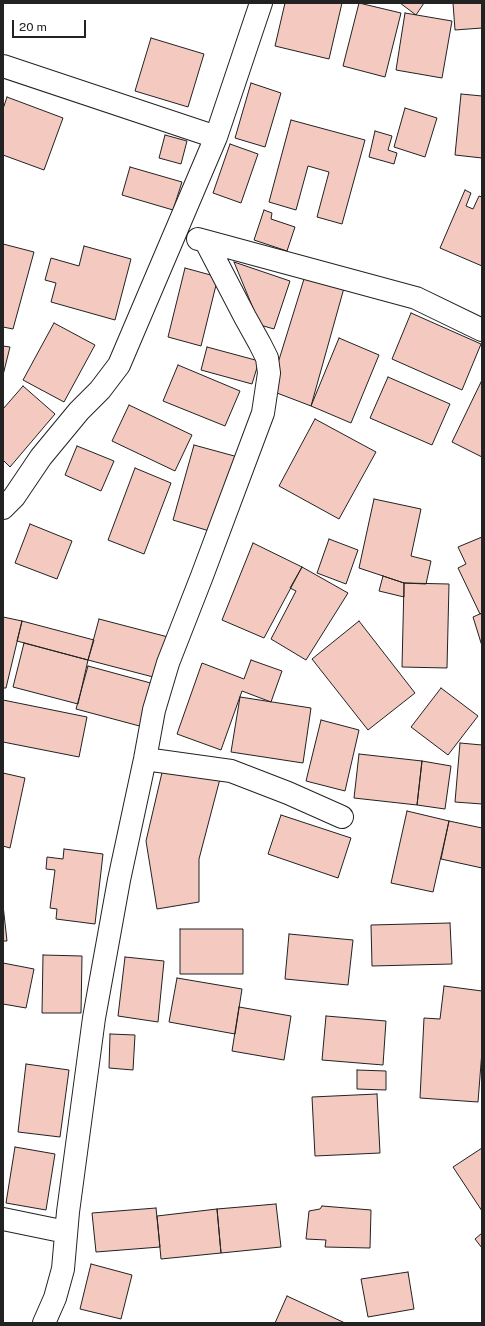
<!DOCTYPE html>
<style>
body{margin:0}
#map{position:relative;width:485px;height:1326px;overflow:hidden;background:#fff;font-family:"Public Sans",sans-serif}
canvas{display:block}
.frame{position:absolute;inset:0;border:4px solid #222;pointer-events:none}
.scale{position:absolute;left:12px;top:20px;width:74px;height:18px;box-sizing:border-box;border:2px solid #222;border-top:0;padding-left:5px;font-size:12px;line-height:14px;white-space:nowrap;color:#222;-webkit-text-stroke:3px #fff;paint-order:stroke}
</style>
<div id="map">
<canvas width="485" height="1326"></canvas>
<div class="frame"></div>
<div class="scale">20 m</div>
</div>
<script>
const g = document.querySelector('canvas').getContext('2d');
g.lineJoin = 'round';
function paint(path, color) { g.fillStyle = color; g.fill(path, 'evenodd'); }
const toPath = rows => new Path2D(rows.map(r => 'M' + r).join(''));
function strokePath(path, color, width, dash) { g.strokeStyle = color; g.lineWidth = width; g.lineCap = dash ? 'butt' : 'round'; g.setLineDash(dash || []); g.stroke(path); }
const building = toPath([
 [285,3,342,3,329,59,275,46,285,3],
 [359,3,401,13,385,77,343,66,359,3],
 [400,3,424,3,416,15,400,3],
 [453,3,482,3,482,28,455,30,453,3],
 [405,13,452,21,442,78,396,70,405,13],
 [151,38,204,54,188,107,135,91,151,38],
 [251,83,281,93,265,147,235,138,251,83],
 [461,94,482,96,482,158,455,155,461,94],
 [7,97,63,118,44,170,3,155,3,109,7,97],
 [405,108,437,118,425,157,394,147,405,108],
 [291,120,365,140,342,224,317,217,329,172,308,166,296,210,269,202,291,120],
 [375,131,392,136,388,150,397,153,394,164,369,157,375,131],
 [165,135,187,141,181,164,159,158,165,135],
 [230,144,258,154,241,203,213,193,230,144],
 [130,167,182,182,173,210,122,195,130,167],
 [465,190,471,193,466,206,473,209,479,196,482,197,482,266,440,248,465,190],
 [264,210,272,213,271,219,295,227,287,251,254,240,264,210],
 [3,244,34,252,13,329,3,327,3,244],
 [84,246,131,259,115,320,51,302,56,283,45,280,51,258,79,266,84,246],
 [234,262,290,281,274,329,260,325,234,262],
 [185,268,218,277,201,346,168,337,185,268],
 [304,279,344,288,311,406,277,393,278,363,304,279],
 [411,313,481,344,462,390,392,359,411,313],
 [54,323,95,345,64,402,23,380,54,323],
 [339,338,379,355,351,423,311,406,339,338],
 [3,346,10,347,3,375,3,346],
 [207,347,259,361,252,384,201,370,207,347],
 [178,365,240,391,225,426,163,401,178,365],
 [388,377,450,404,432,445,370,418,388,377],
 [482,380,482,457,452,442,482,380],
 [23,386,55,414,10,467,3,460,3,409,23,386],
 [129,405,192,435,175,471,112,441,129,405],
 [315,419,376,452,339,519,279,486,315,419],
 [194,445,238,457,216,533,173,520,194,445],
 [77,446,114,461,101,491,65,475,77,446],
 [135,468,171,483,144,554,108,540,135,468],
 [374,499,421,509,411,556,431,561,426,584,404,583,359,568,374,499],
 [30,524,72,541,57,579,15,563,30,524],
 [482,537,482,613,480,614,458,568,466,564,458,547,482,537],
 [329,539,358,550,346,584,317,573,329,539],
 [253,543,302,567,264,638,222,620,253,543],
 [302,567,348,593,306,660,271,639,296,591,290,588,302,567],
 [383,576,404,583,404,597,379,591,383,576],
 [404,583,449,584,447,668,402,667,404,583],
 [482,613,482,646,473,617,482,613],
 [3,617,22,621,6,688,3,688,3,617],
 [99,619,168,637,157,678,88,660,99,619],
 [22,621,94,640,88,660,17,641,22,621],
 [359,621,415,693,368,730,312,659,359,621],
 [24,643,88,660,78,704,13,687,24,643],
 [251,660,282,671,271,702,242,691,221,750,177,734,202,663,244,679,251,660],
 [88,666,158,685,147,728,76,709,88,666],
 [441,688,478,716,448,755,411,727,441,688],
 [240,697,311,708,303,763,231,752,240,697],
 [3,700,87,717,79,757,3,742,3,700],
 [321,720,359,730,345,791,306,781,321,720],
 [460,743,482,745,482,804,455,802,460,743],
 [359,754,422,761,417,805,354,798,359,754],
 [422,761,451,766,445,809,417,805,422,761],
 [164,764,221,775,199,859,199,902,157,909,146,841,164,764],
 [3,773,25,778,10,848,3,846,3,773],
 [407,811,449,821,433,892,391,883,407,811],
 [281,815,351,838,338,878,268,854,281,815],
 [449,821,482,828,482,868,441,859,449,821],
 [64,849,103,854,95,924,56,919,57,909,50,908,55,870,46,869,47,857,63,859,64,849],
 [3,905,7,941,3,941,3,905],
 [450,923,452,964,372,966,371,925,450,923],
 [180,929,243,929,243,974,180,974,180,929],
 [289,934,353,940,348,985,285,979,289,934],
 [43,955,82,956,81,1013,42,1013,43,955],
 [125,957,164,961,158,1022,118,1016,125,957],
 [3,963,34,969,26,1008,3,1004,3,963],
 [177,978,242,989,235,1034,169,1022,177,978],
 [444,986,482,991,482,1051,478,1102,420,1098,424,1018,440,1019,444,986],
 [239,1007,291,1016,284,1060,232,1051,239,1007],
 [326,1016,386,1021,383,1065,322,1060,326,1016],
 [110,1034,135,1035,133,1070,109,1068,110,1034],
 [26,1064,69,1070,60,1137,18,1132,26,1064],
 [357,1070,386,1071,386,1090,357,1089,357,1070],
 [377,1094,380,1153,315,1156,312,1097,377,1094],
 [15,1147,55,1154,46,1210,6,1203,15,1147],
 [482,1148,482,1211,453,1167,482,1148],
 [276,1204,281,1247,221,1253,217,1209,276,1204],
 [322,1206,371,1210,370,1248,325,1247,326,1240,306,1239,309,1211,320,1209,322,1206],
 [156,1208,160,1247,96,1252,92,1213,156,1208],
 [217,1209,221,1253,161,1259,157,1216,217,1209],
 [482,1233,482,1248,475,1239,482,1233],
 [91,1264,132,1275,121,1319,80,1309,91,1264],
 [408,1272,414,1309,368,1317,361,1279,408,1272],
 [287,1296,345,1323,275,1323,287,1296]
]);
const street = toPath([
 [3,66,216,137],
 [198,239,416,298,482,330],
 [3,508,14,497,41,457,79,411,100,390,119,365,216,137,261,3],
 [145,759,231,771,288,793,342,817],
 [3,1219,66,1232],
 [44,1323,55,1298,63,1269,68,1212,94,1018,119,880,145,759,154,710,168,663,202,576,263,413,269,373,267,358,260,344,245,317,206,242]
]);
paint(building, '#f3c9c0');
strokePath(building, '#222', 1);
strokePath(street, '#222', 24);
strokePath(street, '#fff', 22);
</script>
